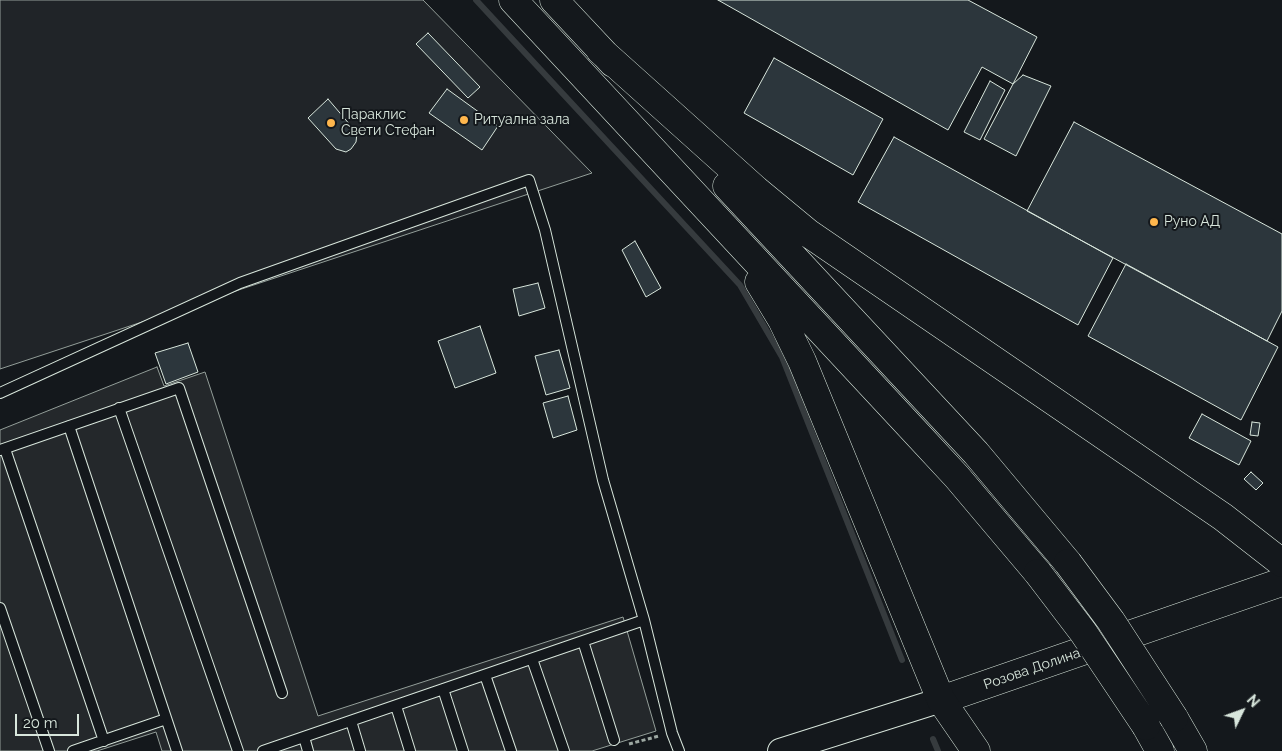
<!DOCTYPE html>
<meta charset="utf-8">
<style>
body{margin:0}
#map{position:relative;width:1282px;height:751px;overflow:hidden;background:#14181c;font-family:Raleway,sans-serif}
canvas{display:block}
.north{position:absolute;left:1217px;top:686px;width:50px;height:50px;-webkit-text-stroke:4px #14181c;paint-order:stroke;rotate:48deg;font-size:14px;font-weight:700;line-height:20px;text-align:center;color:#d8e6dc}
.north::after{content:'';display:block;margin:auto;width:18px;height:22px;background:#d8e6dc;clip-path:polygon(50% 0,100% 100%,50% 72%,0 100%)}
.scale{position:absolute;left:15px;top:714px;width:64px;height:22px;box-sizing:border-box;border:2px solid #d8e6dc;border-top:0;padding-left:6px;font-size:15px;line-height:18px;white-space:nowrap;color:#d8e6dc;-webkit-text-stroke:4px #14181c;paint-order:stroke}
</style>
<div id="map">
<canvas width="1282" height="751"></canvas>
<div class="north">N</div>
<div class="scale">20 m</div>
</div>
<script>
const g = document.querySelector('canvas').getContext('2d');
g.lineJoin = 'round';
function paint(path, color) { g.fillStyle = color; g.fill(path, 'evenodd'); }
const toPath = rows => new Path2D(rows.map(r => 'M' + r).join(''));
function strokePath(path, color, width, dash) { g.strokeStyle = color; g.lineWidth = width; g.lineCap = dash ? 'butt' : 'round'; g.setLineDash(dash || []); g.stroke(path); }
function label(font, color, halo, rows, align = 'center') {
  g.font = font + ' Raleway,sans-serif'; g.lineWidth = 4; g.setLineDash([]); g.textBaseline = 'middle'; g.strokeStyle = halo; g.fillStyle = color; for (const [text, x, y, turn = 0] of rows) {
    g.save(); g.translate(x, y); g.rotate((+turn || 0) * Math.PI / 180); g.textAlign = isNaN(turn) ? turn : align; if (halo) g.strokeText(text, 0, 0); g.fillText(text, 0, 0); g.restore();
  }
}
const green = toPath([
 [0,0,423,0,592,173,0,369,0,0]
]);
const parking = toPath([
 [157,367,164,386,205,372,318,716,623,617,656,731,592,751,162,751,156,732,97,751,0,751,0,430,157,367]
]);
const stream = toPath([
 [476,0,740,285,782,357,902,660],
 [933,739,938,751]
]);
const building = toPath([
 [718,0,968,0,1037,37,1013,84,982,67,948,130,718,0],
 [428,33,480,87,468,98,416,44,428,33],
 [774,58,883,119,853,175,744,113,774,58],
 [1023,75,1051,86,1016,156,984,139,1013,84,1023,75],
 [990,81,1005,90,980,140,964,132,990,81],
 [447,89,498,126,482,150,429,113,447,89],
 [328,99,357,133,356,142,351,149,346,152,336,149,308,118,328,99],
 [1074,122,1282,234,1282,311,1267,341,1027,211,1074,122],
 [894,137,1113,258,1078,325,858,202,894,137],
 [635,241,661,288,646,297,622,250,635,241],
 [1126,264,1278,347,1241,420,1088,336,1126,264],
 [538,283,545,308,519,316,513,289,538,283],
 [480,326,496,373,455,388,438,341,480,326],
 [188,343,198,372,166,384,155,353,188,343],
 [559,350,570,388,546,395,535,356,559,350],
 [568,396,577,430,553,438,543,403,568,396],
 [1202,414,1251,441,1239,465,1189,438,1202,414],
 [1252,422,1260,423,1258,436,1250,435,1252,422],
 [1251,472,1263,483,1256,490,1244,479,1251,472]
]);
const path = toPath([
 [629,744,659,736]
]);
const service = toPath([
 [0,393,240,283,529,180,545,230,603,480,644,620,672,733,679,751],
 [119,408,238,751],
 [69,426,177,751],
 [5,449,104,741],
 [0,450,179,388,282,693],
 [0,608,49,751],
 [583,641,614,740],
 [532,659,564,751],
 [485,675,511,751],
 [443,689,463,751],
 [396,706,410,751],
 [351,721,360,751],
 [304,737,308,751],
 [73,751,166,719],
 [263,751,644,620]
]);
const tertiary = toPath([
 [780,751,941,700]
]);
const primary = toPath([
 [941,700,1282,582]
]);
const trunk = toPath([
 [513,0,919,436,957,477,1038,573],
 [554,0,613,63],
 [600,50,756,190,808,233,1223,517,1282,563],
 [727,186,976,453,1068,563],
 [759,282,782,320,802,361,941,700,976,751],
 [1174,718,1193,751],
 [1146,726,1160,751]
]);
const trunkBridge = toPath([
 [1068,563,1111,621,1174,718],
 [1038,573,1083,632,1146,726]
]);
const markers = [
 [464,120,5,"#ffb74d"],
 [331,123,5,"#ffb74d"],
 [1154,222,5,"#ffb74d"]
];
const poiNames = [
 ["Параклис",341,115],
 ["Свети Стефан",341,131],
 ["Ритуална зала",474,120],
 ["Руно АД",1164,222]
];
const streetNames = [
 ["Розова Долина",1032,669,-19]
];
paint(green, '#202428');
strokePath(green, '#939e99', 1);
paint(parking, '#24282b');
strokePath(parking, '#939e99', 1);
strokePath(stream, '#363b3e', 6);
paint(building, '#2c363c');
strokePath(building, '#d8e6dc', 1);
strokePath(service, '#d8e6dc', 12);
strokePath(tertiary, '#d8e6dc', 26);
strokePath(primary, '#d8e6dc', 29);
strokePath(trunk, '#d8e6dc', 29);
strokePath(path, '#9da8a2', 3, [4, 2.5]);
strokePath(service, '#14181c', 10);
strokePath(tertiary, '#14181c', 24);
strokePath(primary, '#14181c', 28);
strokePath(trunk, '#14181c', 28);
strokePath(trunkBridge, '#d8e6dc', 29, []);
strokePath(trunkBridge, '#14181c', 28);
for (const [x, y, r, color] of markers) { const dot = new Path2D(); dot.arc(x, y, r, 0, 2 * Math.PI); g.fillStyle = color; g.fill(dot); strokePath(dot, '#14181c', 2); }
label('14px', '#d8e6dc', '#14181c', poiNames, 'left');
label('14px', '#d8e6dc', '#14181c', streetNames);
</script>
